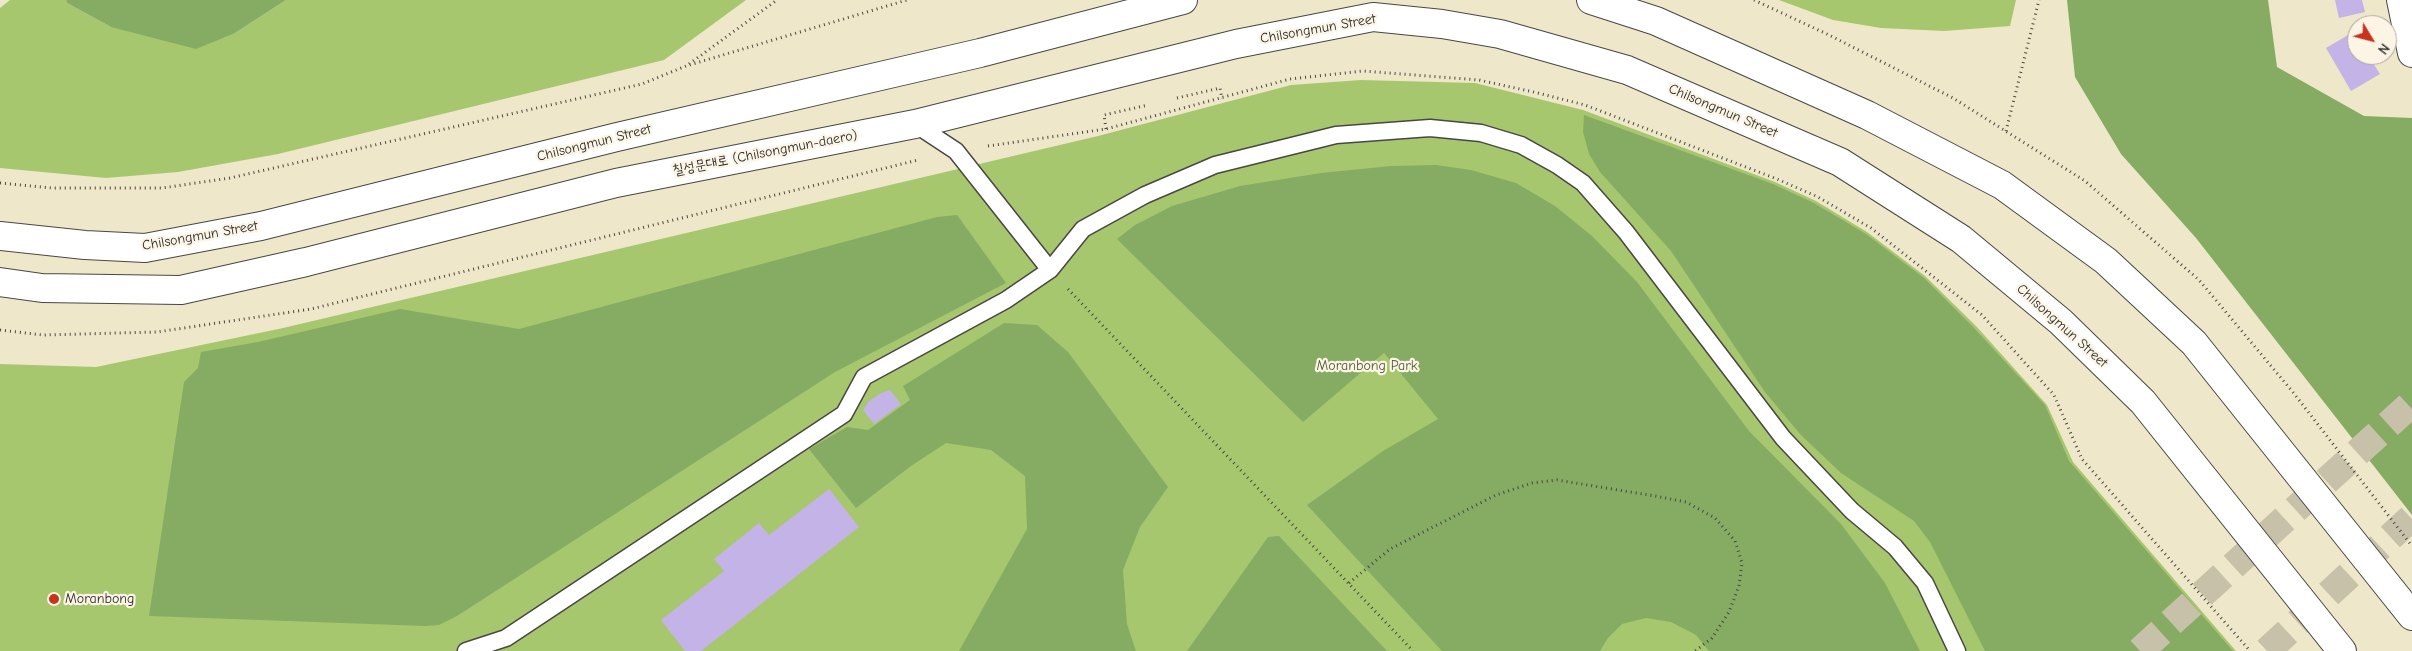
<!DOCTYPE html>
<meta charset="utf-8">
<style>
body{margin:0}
#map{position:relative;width:2412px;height:651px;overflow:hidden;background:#efe7c9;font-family:"Comic Neue",sans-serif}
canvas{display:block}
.north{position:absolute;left:2347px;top:15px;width:50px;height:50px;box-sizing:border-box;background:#fcf5e5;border:1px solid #a8a49b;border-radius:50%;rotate:127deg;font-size:14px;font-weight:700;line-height:20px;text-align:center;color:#2b2b2b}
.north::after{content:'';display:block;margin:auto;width:18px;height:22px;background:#c8321e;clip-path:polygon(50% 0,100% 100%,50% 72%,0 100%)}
</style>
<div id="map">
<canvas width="2412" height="651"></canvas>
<div class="north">N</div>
</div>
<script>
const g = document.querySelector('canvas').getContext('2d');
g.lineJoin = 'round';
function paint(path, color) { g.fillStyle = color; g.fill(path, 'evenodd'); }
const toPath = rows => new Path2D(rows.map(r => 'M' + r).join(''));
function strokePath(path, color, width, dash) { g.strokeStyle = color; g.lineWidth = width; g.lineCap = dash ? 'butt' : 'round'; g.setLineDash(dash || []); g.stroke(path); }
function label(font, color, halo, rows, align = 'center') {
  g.font = font + ' "Comic Neue","Poor Story",sans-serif'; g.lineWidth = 4.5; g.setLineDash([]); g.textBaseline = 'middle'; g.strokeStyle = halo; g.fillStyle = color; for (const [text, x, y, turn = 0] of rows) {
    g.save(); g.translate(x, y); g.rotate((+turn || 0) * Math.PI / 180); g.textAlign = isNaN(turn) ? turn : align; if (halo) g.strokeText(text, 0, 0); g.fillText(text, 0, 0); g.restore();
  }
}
const green = toPath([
 [10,0,66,0,67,3,111,27,235,33,286,0,746,0,664,60,278,154,178,172,106,178,0,168,0,8],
 [1779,0,2016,0,2010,26,1944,31,1881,28,1833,20],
 [1361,80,1475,83,1583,110,1775,182,1816,201,1867,232,1925,276,1976,326,2047,405,2073,462,2236,651,0,651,0,364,96,367,283,328,1098,136,1291,85]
]);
const forest = toPath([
 [66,0,286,0,235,33,196,49,111,27,67,3],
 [2067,0,2268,0,2277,67,2364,116,2412,118,2412,515,2196,238,2121,154,2075,77],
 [1584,115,1773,184,1814,203,1866,234,1924,278,1974,328,2045,405,2069,461,2233,651,1985,651,1930,542,1914,521,1841,473,1800,434,1765,392,1671,251,1600,172,1589,154,1583,132],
 [1436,165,1471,170,1516,183,1555,206,1592,236,1637,282,1749,431,1841,524,1885,583,1920,651,1709,651,1696,635,1671,622,1646,618,1622,624,1608,638,1600,651,1442,651,1307,505,1383,451,1438,419,1384,353,1303,422,1117,239,1135,225,1172,206,1240,186,1321,173,1391,166],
 [957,215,1006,283,835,372,457,616,439,625,425,626,149,616,184,382,198,368,201,352,258,342,400,309,519,329,937,217],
 [1004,323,1037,325,1068,352,1168,487,1140,527,1123,570,1127,624,1136,651,959,651,1027,529,1025,476,991,450,946,443,911,466,856,508,809,449,847,427,868,430,910,400,903,386],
 [1279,536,1387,651,1187,651,1268,537]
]);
const building = toPath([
 [2335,0,2362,0,2365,12,2339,18],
 [2355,31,2357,35,2357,55,2368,55,2380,74,2351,91,2326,48],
 [890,390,901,404,874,424,863,410,869,401,881,393],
 [829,489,859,527,701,651,685,651,661,620,724,571,714,559,759,523,769,535]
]);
const secondaryTunnel = toPath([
 [2140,651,2412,403],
 [2267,651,2412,517]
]);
const path = toPath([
 [1754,0,1829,35,1953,98,2085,181,2199,280,2292,391,2412,546],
 [689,64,777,0],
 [1177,98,1220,88,1222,99],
 [1106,129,1104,115,1148,105],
 [2006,131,2039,0],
 [988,146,1106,129,1290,79,1363,71,1479,80,1538,93,1585,105,1777,179,1818,197,1871,228,1982,315,2054,395,2082,459,2250,651],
 [0,183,52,188,162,188,230,178,642,84,686,66,907,0],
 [1068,289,1413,651],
 [0,330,43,335,157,332,311,309,918,160],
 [1349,583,1390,549,1496,495,1532,483,1557,480,1655,496,1686,502,1715,518,1735,541,1742,563,1739,586,1729,612,1712,638,1695,651]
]);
const service = toPath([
 [915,124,956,151,1050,270],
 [466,651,506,638,844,414,864,377,1006,300,1050,270,1083,229,1145,195,1215,165,1336,135,1430,128,1481,133,1521,145,1557,165,1583,183,1626,232,1783,438,1852,511,1895,547,1925,583,1957,651]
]);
const minor = toPath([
 [2401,0,2412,53]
]);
const primary = toPath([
 [1591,0,1656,21,1867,115,2002,185,2106,261,2194,343,2412,616],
 [0,236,85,245,145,248,261,226,617,137,980,53,1183,0],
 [0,282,42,288,181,290,306,262,616,183,915,124,1236,44,1373,17,1442,24,1500,34,1627,70,1840,162,1961,239,2061,322,2143,402,2342,651]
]);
const markers = [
 [54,599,6,"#c8321e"]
];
const streetNames = [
 ["Chilsongmun Street",1318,29,-10],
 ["Chilsongmun Street",1723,111,23],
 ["Chilsongmun Street",594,143,-14],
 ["칠성문대로 (Chilsongmun-daero)",765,153,-11],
 ["Chilsongmun Street",200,236,-10],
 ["Chilsongmun Street",2062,326,42]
];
const parkNames = [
 ["Moranbong Park",1367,366]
];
const poiNames = [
 ["Moranbong",65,599]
];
paint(green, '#a7c76f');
paint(forest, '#85ac62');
paint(building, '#c4b3e6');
strokePath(secondaryTunnel, '#c8c1a9', 28, [28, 14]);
strokePath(service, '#484743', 19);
strokePath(minor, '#484743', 30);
strokePath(primary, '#484743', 30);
strokePath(path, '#484743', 3, [1, 4]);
strokePath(service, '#fff', 16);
strokePath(minor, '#fff', 28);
strokePath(primary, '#fff', 28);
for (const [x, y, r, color] of markers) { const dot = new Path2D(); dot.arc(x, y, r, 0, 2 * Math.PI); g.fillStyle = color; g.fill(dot); strokePath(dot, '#fcf5e5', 2); }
label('14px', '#2b2b2b', '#fcf5e5', streetNames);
label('14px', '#505a3f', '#fcf5e5', parkNames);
label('14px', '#2b2b2b', '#fcf5e5', poiNames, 'left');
</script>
